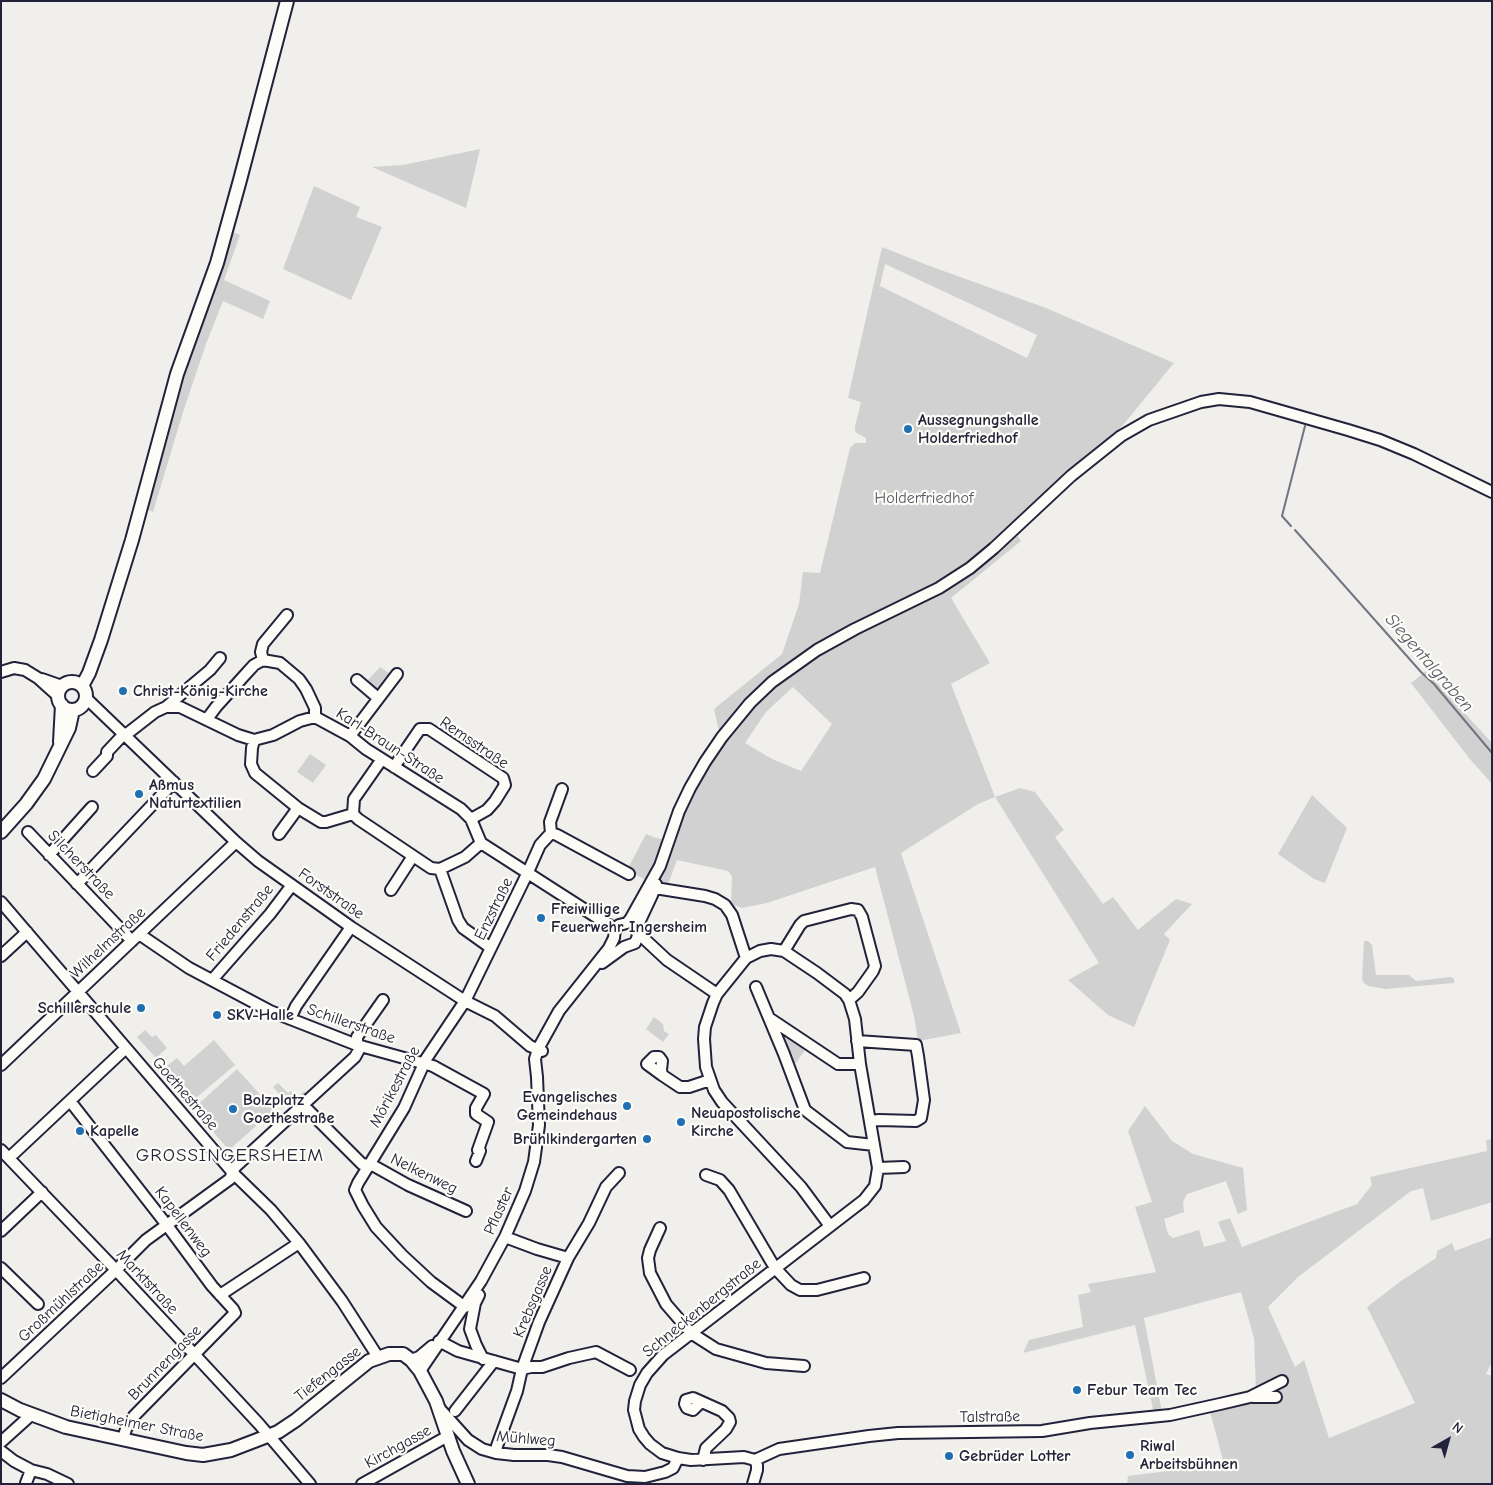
<!DOCTYPE html>
<meta charset="utf-8">
<style>
body{margin:0}
#map{position:relative;width:1493px;height:1485px;overflow:hidden;background:#f0efec;font-family:"Comic Neue",sans-serif}
canvas{display:block}
.frame{position:absolute;inset:0;border:2px solid #22223b;pointer-events:none}
.north{position:absolute;left:1423px;top:1415px;width:50px;height:50px;-webkit-text-stroke:4px #fdfcf7;paint-order:stroke;rotate:38deg;font-size:14px;font-weight:700;line-height:20px;text-align:center;color:#22223b}
.north::after{content:'';display:block;margin:auto;width:18px;height:22px;background:#22223b;clip-path:polygon(50% 0,100% 100%,50% 72%,0 100%)}
</style>
<div id="map">
<canvas width="1493" height="1485"></canvas>
<div class="frame"></div>
<div class="north">N</div>
</div>
<script>
const g = document.querySelector('canvas').getContext('2d');
g.lineJoin = 'round';
function paint(path, color) { g.fillStyle = color; g.fill(path, 'evenodd'); }
const toPath = rows => new Path2D(rows.map(r => 'M' + r).join(''));
function strokePath(path, color, width, dash) { g.strokeStyle = color; g.lineWidth = width; g.lineCap = dash ? 'butt' : 'round'; g.setLineDash(dash || []); g.stroke(path); }
function label(font, color, halo, rows, align = 'center') {
  g.font = font + ' "Comic Neue",sans-serif'; g.lineWidth = 4.5; g.setLineDash([]); g.textBaseline = 'middle'; g.strokeStyle = halo; g.fillStyle = color; for (const [text, x, y, turn = 0] of rows) {
    g.save(); g.translate(x, y); g.rotate((+turn || 0) * Math.PI / 180); g.textAlign = isNaN(turn) ? turn : align; if (halo) g.strokeText(text, 0, 0); g.fillText(text, 0, 0); g.restore();
  }
}
const green = toPath([
 [480,149,466,208,372,167,403,165],
 [314,186,360,207,356,217,382,227,351,300,283,269],
 [230,231,240,235,224,280,270,301,263,319,223,301,206,344,184,409,153,512,137,504],
 [882,247,927,265,1046,308,1174,363,1123,425,1011,527,1021,541,951,598,990,663,951,684,995,797,1020,788,1035,792,1064,830,1055,837,1103,904,1113,897,1138,930,1176,899,1192,904,1164,934,1170,940,1134,1027,1108,1015,1068,980,1099,963,995,797,978,804,901,853,961,1033,918,1041,914,1016,875,867,767,903,742,908,731,904,732,876,728,871,677,860,667,887,659,887,627,870,646,834,653,837,665,840,720,735,714,709,782,654,799,604,803,572,820,573,850,448,855,443,866,443,866,438,858,434,855,431,855,426,861,402,848,398],
 [885,264,1037,335,1027,358,880,286],
 [793,687,832,724,801,771,772,759,745,743,766,712],
 [380,667,392,675,377,692,366,682],
 [1426,671,1492,743,1492,784,1469,758,1411,683],
 [310,754,326,765,313,783,297,772],
 [1312,795,1347,828,1325,883,1314,879,1278,854],
 [1364,941,1368,941,1372,945,1376,975,1409,975,1416,981,1451,977,1454,979,1454,983,1385,989,1368,986,1364,983,1362,979],
 [654,1017,663,1024,664,1031,669,1034,663,1042,646,1029],
 [145,1030,152,1037,156,1035,167,1048,156,1058,137,1037],
 [784,1031,807,1047,796,1063,790,1064,779,1036,780,1032],
 [214,1040,235,1065,196,1098,193,1095,185,1102,181,1098,189,1091,167,1066,177,1058,184,1066],
 [237,1069,274,1110,229,1150,193,1109],
 [278,1083,288,1093,291,1091,297,1098,304,1091,308,1096,291,1108,273,1087],
 [1145,1106,1172,1141,1193,1154,1243,1168,1247,1210,1238,1214,1226,1181,1187,1194,1183,1202,1184,1212,1164,1219,1168,1234,1173,1238,1199,1230,1204,1247,1226,1241,1218,1222,1230,1218,1242,1247,1357,1204,1372,1185,1370,1177,1487,1151,1486,1140,1492,1139,1492,1202,1431,1221,1423,1188,1411,1191,1298,1277,1268,1307,1295,1367,1304,1360,1329,1438,1415,1403,1367,1307,1401,1281,1436,1258,1437,1251,1452,1243,1455,1251,1492,1237,1492,1362,1486,1374,1492,1376,1492,1484,1127,1484,1128,1476,1224,1464,1208,1404,1256,1390,1254,1338,1241,1292,1144,1318,1162,1412,1154,1414,1135,1325,1023,1353,1029,1340,1083,1327,1078,1295,1091,1292,1088,1284,1156,1272,1135,1207,1152,1202,1128,1131]
]);
const stream = toPath([
 [1291,526,1282,516,1305,426],
 [1295,530,1421,672,1434,684,1492,753]
]);
const minor = toPath([
 [263,660,261,652,263,644,287,615],
 [1,672,14,668,25,670,38,678,58,696],
 [42,679,62,686],
 [357,680,378,698],
 [86,698,236,842,258,861,351,927,465,1001,495,1016,530,1046,542,1051],
 [166,707,210,670,220,658],
 [207,719,216,707,243,677,254,665,263,660,280,663,299,679,306,689,315,708,315,717],
 [350,736,397,674],
 [254,740,252,748,251,764,255,773,298,808,321,822,326,822,353,814],
 [382,759,354,799,353,814,358,819,431,868,440,869,465,857,481,843],
 [394,767,420,729,429,729,503,778,505,785,495,801,487,810,471,819],
 [93,771,107,756,107,752,123,735,128,733,155,712,166,707,180,707,238,735,254,740,273,735,300,721,315,717,350,736,366,749,461,809,471,819,481,843,615,929],
 [28,832,132,941],
 [551,833,557,835,629,874],
 [551,833,550,822,562,789],
 [279,834,298,808],
 [49,855,92,807],
 [440,869,458,920,463,928,491,948],
 [77,884,174,782],
 [655,888,705,896,715,899,725,905,732,915,746,958],
 [391,890,413,856],
 [1,902,234,1174,271,1210,299,1243,342,1301,378,1357],
 [638,933,667,960,717,994],
 [139,934,189,968,270,1011,357,1045,433,1066,484,1094,476,1108,476,1114,488,1122,478,1150,480,1151,476,1161],
 [784,951,800,925,804,921,851,909,858,910,862,917,875,966,873,971,858,992,849,1000],
 [1,956,27,932],
 [602,963,624,947,635,943,638,936,636,929,652,895,656,884],
 [212,980,270,914,292,885],
 [756,987,784,1054,805,1110,847,1142,874,1145],
 [769,1018,838,1064,860,1064],
 [290,1019,296,1006,351,927],
 [857,1041,916,1045,918,1056,924,1100,921,1118,916,1121,879,1120,871,1121],
 [357,1045,357,1037,383,1000],
 [1,1065,236,842],
 [662,1075,647,1064,654,1057,659,1057,662,1061,661,1070,662,1075,680,1087,689,1087,710,1080],
 [70,1101,166,1224,212,1286,233,1309,235,1313,134,1416,126,1429,123,1439],
 [302,1104,362,1164,374,1166,408,1185,466,1211],
 [1,1150,116,1270,259,1424,310,1484],
 [9,1158,126,1048],
 [878,1168,904,1167],
 [706,1175,720,1180,729,1190,775,1268,791,1285,800,1290,817,1290,864,1278],
 [660,1228,650,1250,648,1258,650,1273,666,1304,691,1333,716,1349,766,1363,804,1366],
 [1,1231,42,1192],
 [505,1237,537,1249,568,1258],
 [1,1268,38,1304],
 [220,1295,299,1243],
 [479,1295,475,1303,470,1329,476,1345,483,1359],
 [465,1307,431,1282,402,1255,376,1227,363,1206,355,1190,358,1183,404,1108,426,1059,465,1001,528,872,540,845,551,833],
 [439,1341,458,1351,522,1369],
 [411,1360,419,1357,432,1346],
 [522,1369,531,1367,542,1367,569,1358,596,1352,630,1370],
 [420,1371,481,1281,505,1237,525,1191,534,1162,539,1125,537,1077,535,1059,538,1049,559,1011,609,948,614,938,615,929,619,925,627,923,631,918,660,866,679,811,690,788,705,762,722,737,750,703,772,682,817,650,855,629,939,588,970,568,994,548,1071,476,1121,436,1149,420,1201,402,1219,399,1250,402,1348,430,1380,440,1414,454,1492,492],
 [1,1378,116,1270,146,1240,230,1179,235,1167,355,1057,361,1046],
 [1253,1397,1276,1397],
 [701,1402,693,1410,687,1408,685,1404,686,1400,693,1398,722,1411,729,1418,730,1422,726,1429,706,1448,703,1460],
 [440,1409,468,1440,482,1449,496,1453,514,1455,548,1455,562,1457,627,1476,645,1477,665,1472,673,1468,678,1458],
 [455,1411,494,1361],
 [1,1442,31,1415],
 [1,1451,14,1461,31,1470,47,1474,68,1484],
 [496,1453,497,1446,517,1391,522,1369,539,1322,568,1258,589,1223,606,1187,619,1173],
 [755,1460,744,1457,691,1460,678,1458,662,1453,650,1444,644,1437,639,1429,634,1410,635,1401,640,1385,647,1373,663,1355,864,1200,875,1186,878,1168,860,1064,855,1019,849,1000,845,994,817,973,784,951,771,949,760,951,746,958,717,994,713,1003,705,1027,704,1039,706,1067,714,1090,722,1102,801,1187,830,1226],
 [755,1460,779,1449,869,1436,898,1433,1042,1431,1090,1423,1170,1415,1220,1404,1250,1397,1282,1381],
 [26,1483,31,1470],
 [362,1484,448,1436],
 [753,1484,757,1470,757,1465,755,1460]
]);
const major = toPath([
 '58 696a14 14 0 1 1 28 0a14 14 0 1 1-28 0Z',
 [82,686,89,673,101,640,132,540,177,374,217,263,240,180,287,1],
 [60,742,62,705],
 [1,832,26,804,44,779,69,728,73,710],
 [1,1400,20,1410,66,1427,186,1453,203,1455,231,1450,278,1432,296,1420,369,1361,389,1354,403,1354,411,1360,420,1371,436,1401,453,1451,468,1484]
]);
const markers = [
 [908,429,5,"#1f6fb2"],
 [123,691,5,"#1f6fb2"],
 [139,794,5,"#1f6fb2"],
 [541,918,5,"#1f6fb2"],
 [141,1008,5,"#1f6fb2"],
 [217,1015,5,"#1f6fb2"],
 [627,1106,5,"#1f6fb2"],
 [233,1109,5,"#1f6fb2"],
 [681,1122,5,"#1f6fb2"],
 [80,1131,5,"#1f6fb2"],
 [647,1139,5,"#1f6fb2"],
 [1077,1390,5,"#1f6fb2"],
 [1130,1455,5,"#1f6fb2"],
 [949,1456,5,"#1f6fb2"]
];
const poiNames = [
 ["Aussegnungshalle",918,420],
 ["Holderfriedhof",918,438],
 ["Christ-König-Kirche",133,691],
 ["Aßmus",149,785],
 ["Naturtextilien",149,803],
 ["Freiwillige",551,909],
 ["Feuerwehr Ingersheim",551,927],
 ["Schillerschule",131,1008,"right"],
 ["SKV-Halle",227,1015],
 ["Evangelisches",617,1097,"right"],
 ["Gemeindehaus",617,1115,"right"],
 ["Bolzplatz",243,1100],
 ["Goethestraße",243,1118],
 ["Neuapostolische",691,1113],
 ["Kirche",691,1131],
 ["Kapelle",90,1131],
 ["Brühlkindergarten",637,1139,"right"],
 ["Febur Team Tec",1087,1390],
 ["Riwal",1140,1446],
 ["Arbeitsbühnen",1140,1464],
 ["Gebrüder Lotter",959,1456]
];
const parkNames = [
 ["Holderfriedhof",924,498]
];
const streetNames = [
 ["Remsstraße",474,743,34],
 ["Karl-Braun-Straße",390,746,33],
 ["Silcherstraße",81,865,46],
 ["Forststraße",331,894,35],
 ["Enzstraße",494,909,-64],
 ["Friedenstraße",240,923,-50],
 ["Wilhelmstraße",108,943,-43],
 ["Schillerstraße",351,1024,19],
 ["Mörikestraße",395,1087,-62],
 ["Goethestraße",185,1094,49],
 ["Nelkenweg",424,1174,26],
 ["Pflaster",499,1211,-66],
 ["Kapellenweg",183,1222,53],
 ["Marktstraße",147,1282,47],
 ["Großmühlstraße",61,1302,-43],
 ["Krebsgasse",533,1302,-67],
 ["Schneckenbergstraße",702,1308,-39],
 ["Brunnengasse",165,1363,-46],
 ["Tiefengasse",328,1374,-38],
 ["Talstraße",990,1417,-1],
 ["Bietigheimer Straße",137,1424,11],
 ["Mühlweg",526,1439,5],
 ["Kirchgasse",398,1447,-29]
];
const waterNames = [
 ["Siegentalgraben",1429,663,49]
];
const quarterNames = [
 ["GROSSINGERSHEIM",230,1156]
];
paint(green, '#d2d1d1');
strokePath(stream, '#737381', 2);
strokePath(minor, '#22223b', 14);
strokePath(major, '#22223b', 16);
strokePath(minor, '#fdfcf7', 10);
strokePath(major, '#fdfcf7', 12);
for (const [x, y, r, color] of markers) { const dot = new Path2D(); dot.arc(x, y, r, 0, 2 * Math.PI); g.fillStyle = color; g.fill(dot); strokePath(dot, '#fdfcf7', 2); }
label('bold 16px', '#22223b', '#fdfcf7', poiNames, 'left');
label('16px', '#575768', '#fdfcf7', parkNames);
label('16px', '#22223b', '#fdfcf7', streetNames);
label('italic 18px', '#58586a', '#fdfcf7', waterNames);
g.letterSpacing = '1px';
label('19px', '#22223b', '#fdfcf7', quarterNames);
g.letterSpacing = '0px';
</script>
